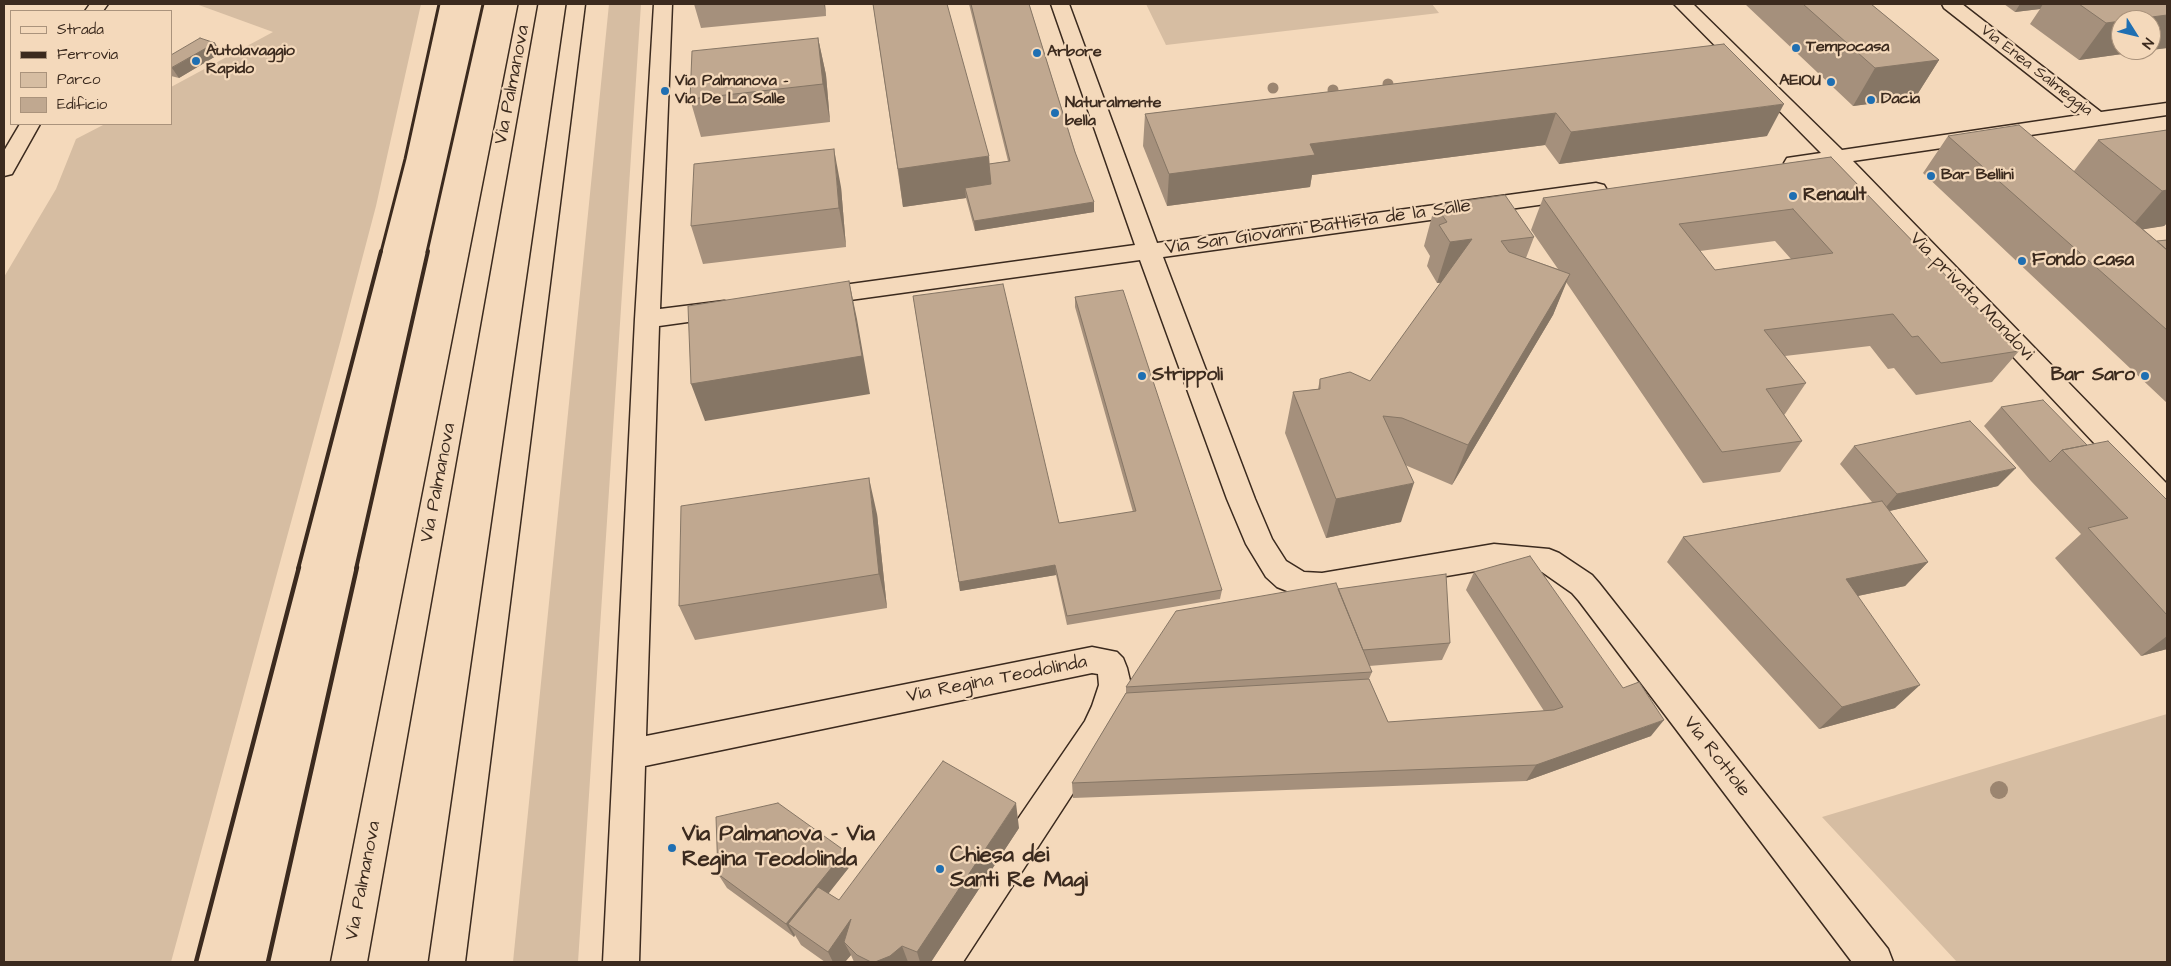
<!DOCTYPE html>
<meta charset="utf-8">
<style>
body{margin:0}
#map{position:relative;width:2171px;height:966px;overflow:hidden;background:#f4d9bb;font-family:"Architects Daughter",sans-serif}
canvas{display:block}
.frame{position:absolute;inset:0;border:5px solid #3b2a1e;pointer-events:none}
.legend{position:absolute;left:10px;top:10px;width:162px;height:115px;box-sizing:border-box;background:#f4d9bb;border:1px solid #aa937c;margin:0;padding:6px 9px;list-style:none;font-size:15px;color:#3b2a1e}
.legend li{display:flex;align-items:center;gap:10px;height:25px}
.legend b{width:25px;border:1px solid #aa937c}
.north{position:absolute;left:2111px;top:10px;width:50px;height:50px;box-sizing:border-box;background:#f4d9bb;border:1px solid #aa937c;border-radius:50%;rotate:126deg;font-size:14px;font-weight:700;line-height:20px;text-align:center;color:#3b2a1e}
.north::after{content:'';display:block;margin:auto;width:18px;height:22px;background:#1f6fb2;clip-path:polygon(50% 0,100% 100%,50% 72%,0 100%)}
</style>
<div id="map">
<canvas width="2171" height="966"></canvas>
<div class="frame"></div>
<ul class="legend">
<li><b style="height:6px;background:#f4d9bb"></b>Strada</li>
<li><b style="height:6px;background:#3b2a1e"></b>Ferrovia</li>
<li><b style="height:14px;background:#d6bda2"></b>Parco</li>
<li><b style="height:14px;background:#c0a890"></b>Edificio</li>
</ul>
<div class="north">N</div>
</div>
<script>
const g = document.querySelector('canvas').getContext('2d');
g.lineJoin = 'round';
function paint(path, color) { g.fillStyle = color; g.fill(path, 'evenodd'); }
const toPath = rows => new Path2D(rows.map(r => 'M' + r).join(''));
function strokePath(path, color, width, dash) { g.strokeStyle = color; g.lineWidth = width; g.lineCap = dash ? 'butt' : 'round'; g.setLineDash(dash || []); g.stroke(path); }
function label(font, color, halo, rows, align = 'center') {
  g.font = font + ' "Architects Daughter",sans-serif'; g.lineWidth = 4.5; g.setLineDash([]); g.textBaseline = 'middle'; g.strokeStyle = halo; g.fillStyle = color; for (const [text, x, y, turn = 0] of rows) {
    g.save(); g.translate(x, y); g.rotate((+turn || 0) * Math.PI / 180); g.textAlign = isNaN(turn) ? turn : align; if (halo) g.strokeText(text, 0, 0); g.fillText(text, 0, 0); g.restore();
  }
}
const green = toPath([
 [196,4,421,4,376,206,341,339,171,962,4,962,4,277,56,189,76,139,105,124,171,124,171,87,273,32],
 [609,4,641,4,578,962,513,962],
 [1146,4,1432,4,1439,13,1166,45],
 [2167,714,2167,962,1957,962,1822,817]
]);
const minor = toPath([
 [654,4,672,4,660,309,724,301,733,303,736,309,733,315,724,317,659,326,646,736,1092,647,1117,652,1123,658,1127,668,1131,685,1123,710,1107,741,963,962,924,962,929,949,1085,721,1092,706,1099,685,1098,674,1092,673,645,766,639,962,603,962,635,319,654,4],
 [1051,4,1069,4,1157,243,1596,183,1604,185,1607,190,1604,195,1596,197,1163,257,1255,499,1272,539,1286,561,1304,572,1322,573,1494,544,1549,549,1559,553,1592,575,1599,583,1888,949,1893,962,1852,962,1579,601,1572,593,1542,572,1494,568,1322,597,1302,596,1292,593,1277,587,1266,577,1246,544,1227,499,1140,260,814,305,806,303,802,297,806,291,814,289,1135,245,1051,4],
 [1674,4,1693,4,1842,150,2080,115,1944,8,1942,4,1962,4,2101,112,2167,103,2167,115,1853,161,2167,484,2167,513,2157,510,1832,164,1795,170,1787,168,1784,163,1787,158,1821,153,1674,4]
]);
const tertiary = toPath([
 [90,4,108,4,103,11,85,11,90,4],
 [20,124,40,124,12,174,4,176,4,151,20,124]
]);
const trunk = toPath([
 [519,4,537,4,367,962,331,962,519,4],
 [567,4,585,4,465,962,429,962,567,4]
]);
const railFar2 = toPath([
 [381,252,405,159,439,4],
 [427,252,483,4]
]);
const railFar1 = toPath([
 [298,569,381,251],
 [356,569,428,251]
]);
const rail = toPath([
 [196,962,299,567],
 [268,962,357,567]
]);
const trees = [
 [1388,84,5.5],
 [1273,88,5.5],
 [1333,90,5.5],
 [1999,790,9]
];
const wall = toPath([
 [694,4,825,4,826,16,701,28],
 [873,4,989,164,1008,161,969,4,1029,4,1094,212,975,231,966,198,903,207],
 [1745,4,1871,4,1939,60,1915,98,1853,106],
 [2004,4,2167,4,2167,48,2151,50,2151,20,2121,50,2151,50,2079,60,2030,24,2040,9,2015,12],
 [818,38,826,75,830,122,701,137,690,99],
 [215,43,221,53,179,78,171,76,171,55],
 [1724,44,1767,136,1559,164,1545,145,1312,175,1310,187,1167,206,1143,146,1145,114],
 [2167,130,2167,223,2164,226,2143,229,2157,241,2167,240,2167,403,1923,173,1948,136,2074,171,2098,140],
 [1831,157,2019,351,1992,382,1916,395,1894,368,1888,369,1870,346,1785,356,1806,383,1785,414,1784,415,1802,441,1780,472,1703,483,1566,282,1553,315,1452,485,1405,465,1401,522,1326,538,1285,433,1293,392,1318,389,1320,379,1370,381,1441,283,1437,283,1427,266,1430,256,1424,246,1435,205,1534,237,1526,258,1558,269,1531,230,1543,198],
 [1775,241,1791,259,1715,270,1700,251],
 [841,187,846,247,703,264,691,226],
 [913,296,1059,523,1133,512,1075,307,1075,297,1222,590,1220,599,1067,625,1056,575,960,591],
 [2001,407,2087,445,2167,500,2167,649,2141,656,2055,558,2081,534,2031,481,1984,426],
 [1854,446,1998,486,1889,511,1928,562,1905,586,1858,596,1895,708,1819,729,1667,562,1683,537,1872,502,1840,464],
 [877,514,887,608,695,640,679,606],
 [1474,572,1651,736,1526,781,1073,798,1072,783,1126,693,1126,687,1338,589,1450,643,1442,660,1369,666,1372,672,1369,679,1388,722,1544,711,1466,590],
 [1019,828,931,962,854,962,851,955,845,962,825,962,801,945,795,935,794,937,727,888,718,874,845,851,851,865,828,893,839,900]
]);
const shadedWall = toPath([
 [824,4,825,4,826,16],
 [2020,4,2043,4,2040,9,2015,12],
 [2167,15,2167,48,2151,50,2151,20,2125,20],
 [2121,21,2121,50,2151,50,2079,60,2106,23],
 [818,38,826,75,830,122,823,84],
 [215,43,221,53,179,78,172,68],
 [1939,60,1915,98,1853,106,1875,68],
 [1784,104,1767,136,1559,164,1571,132],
 [1556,113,1545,145,1312,175,1310,187,1167,206,1169,174,1310,144],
 [834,149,841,187,846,247,839,208],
 [989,156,992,194,965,188,966,198,903,207,898,169],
 [2167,190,2167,223,2164,226,2127,232,2162,191],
 [1094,202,1094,212,975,231,974,221],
 [1472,239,1459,280,1437,283,1450,242],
 [1570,274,1553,315,1452,485,1468,445],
 [849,281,857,319,870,394,705,421,691,384],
 [2016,468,1998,486,1881,513,1897,494],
 [869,478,877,514,887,608,879,574],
 [1414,483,1401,522,1326,538,1336,499],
 [1928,562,1905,586,1824,603,1846,579],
 [1055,565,1056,575,960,591,959,582],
 [2167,636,2167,649,2141,656],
 [1920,685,1895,708,1819,729,1842,707],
 [1664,720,1651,736,1526,781,1536,765],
 [1016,803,1019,828,931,962,920,962,917,952],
 [845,851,851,865,799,931,788,924,795,935,794,937,786,924],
 [851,919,844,942,851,955,845,962,833,962,828,952],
 [902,946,908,962,875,962]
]);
const building = toPath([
 [873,4,947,4,989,156,898,169,873,4],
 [971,4,1029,4,1075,152,1094,202,974,221,965,188,991,184,989,164,1010,161,971,4],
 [1803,4,1871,4,1939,60,1875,68,1803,4],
 [2079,4,2167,4,2167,15,2106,23,2079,4],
 [200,38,215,43,171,68,171,55,200,38],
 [818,38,823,84,690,99,692,51,818,38],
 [1724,44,1784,104,1571,132,1556,113,1310,144,1315,155,1169,174,1145,114,1724,44],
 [2019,125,2167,250,2167,330,1948,136,2019,125],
 [2167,130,2167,190,2162,191,2098,140,2167,130],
 [834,149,839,208,691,226,694,164,834,149],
 [1831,157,2019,351,1941,363,1918,336,1912,337,1893,314,1764,330,1806,383,1766,389,1802,441,1722,452,1543,198,1831,157],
 [1793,209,1833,253,1715,270,1679,224,1793,209],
 [1505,195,1534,237,1501,241,1509,252,1570,274,1468,445,1402,418,1383,416,1414,483,1336,499,1293,392,1320,389,1320,379,1350,372,1370,381,1472,239,1450,242,1439,225,1447,222,1435,205,1505,195],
 [2167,240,2167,250,2157,241,2167,240],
 [849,281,862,356,691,384,688,306,849,281],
 [1003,284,1059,523,1136,511,1075,297,1123,290,1222,590,1067,616,1055,565,959,582,913,296,1003,284],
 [2043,400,2087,445,2062,450,2050,462,2001,407,2043,400],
 [1970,421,2016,468,1897,494,1854,446,1970,421],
 [2108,441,2167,500,2167,615,2088,528,2128,518,2062,450,2108,441],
 [869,478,879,574,679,606,681,506,869,478],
 [1882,501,1928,562,1846,579,1920,685,1842,707,1683,537,1882,501],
 [1530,556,1623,688,1639,682,1664,720,1536,765,1072,783,1126,693,1369,679,1388,722,1554,710,1563,707,1474,572,1530,556],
 [1446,574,1450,643,1363,650,1338,589,1446,574],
 [1336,583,1372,672,1126,687,1176,611,1336,583],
 [943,761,1016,803,917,952,902,946,890,956,875,962,871,962,857,955,844,942,851,919,828,952,788,924,818,887,839,900,943,761],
 [778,803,845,851,786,924,718,874,716,817,778,803]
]);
const markers = [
 [1796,48,5,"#1f6fb2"],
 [1037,53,5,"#1f6fb2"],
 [196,61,5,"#1f6fb2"],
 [1831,82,5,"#1f6fb2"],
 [665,91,5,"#1f6fb2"],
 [1871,100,5,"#1f6fb2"],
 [1055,113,5,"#1f6fb2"],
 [1931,176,5,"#1f6fb2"],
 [1793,196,5,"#1f6fb2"],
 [2022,261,5,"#1f6fb2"],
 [1142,376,5,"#1f6fb2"],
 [2145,376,5,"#1f6fb2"],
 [672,848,5,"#1f6fb2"],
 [940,869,5,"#1f6fb2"]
];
const farPoinames = [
 ["Tempocasa",1806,48],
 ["Autolavaggio",206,52],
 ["Rapido",206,70],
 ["Arbore",1047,53],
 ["Via Palmanova -",675,82],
 ["Via De La Salle",675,100],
 ["AEIOU",1821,82,"right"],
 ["Dacia",1881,100],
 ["Naturalmente",1065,104],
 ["bella",1065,122],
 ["Bar Bellini",1941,176]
];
const farStreetnames = [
 ["Via Enea Salmeggia",2036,71,38]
];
const streetNames = [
 ["Via Palmanova",513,85,-79],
 ["Via San Giovanni Battista de la Salle",1318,228,-8],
 ["Via privata Mondovì",1971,297,46],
 ["Via Palmanova",439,483,-79],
 ["Via Regina Teodolinda",997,680,-11],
 ["Via Rottole",1716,757,52],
 ["Via Palmanova",364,881,-79]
];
const poiNames = [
 ["Renault",1803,196],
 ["Fondo casa",2032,261],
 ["Strippoli",1152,376],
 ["Bar Saro",2135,376,"right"]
];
const nearPoinames = [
 ["Via Palmanova - Via",682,835],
 ["Regina Teodolinda",682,860],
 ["Chiesa dei",950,856],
 ["Santi Re Magi",950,881]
];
paint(green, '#d6bda2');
strokePath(minor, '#3b2a1e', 3);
strokePath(tertiary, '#3b2a1e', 3);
strokePath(trunk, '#3b2a1e', 3);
paint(minor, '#f4d9bb');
paint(tertiary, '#f4d9bb');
paint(trunk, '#f4d9bb');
strokePath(railFar2, '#3b2a1e', 3);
strokePath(railFar1, '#3b2a1e', 4);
strokePath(rail, '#3b2a1e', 4.5);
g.fillStyle = '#9b8570';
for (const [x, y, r] of trees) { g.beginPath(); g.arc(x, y, r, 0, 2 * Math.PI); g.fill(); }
paint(wall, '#a5907c');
paint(shadedWall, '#867665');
paint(building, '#c0a890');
strokePath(building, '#867665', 1);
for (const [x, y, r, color] of markers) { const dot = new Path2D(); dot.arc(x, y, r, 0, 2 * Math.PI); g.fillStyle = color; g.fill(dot); strokePath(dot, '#f4d9bb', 2); }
label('bold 16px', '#3b2a1e', '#f4d9bb', farPoinames, 'left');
label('16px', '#3b2a1e', '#f4d9bb', farStreetnames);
label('19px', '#3b2a1e', '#f4d9bb', streetNames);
label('bold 19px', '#3b2a1e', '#f4d9bb', poiNames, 'left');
label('bold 22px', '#3b2a1e', '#f4d9bb', nearPoinames, 'left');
</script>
